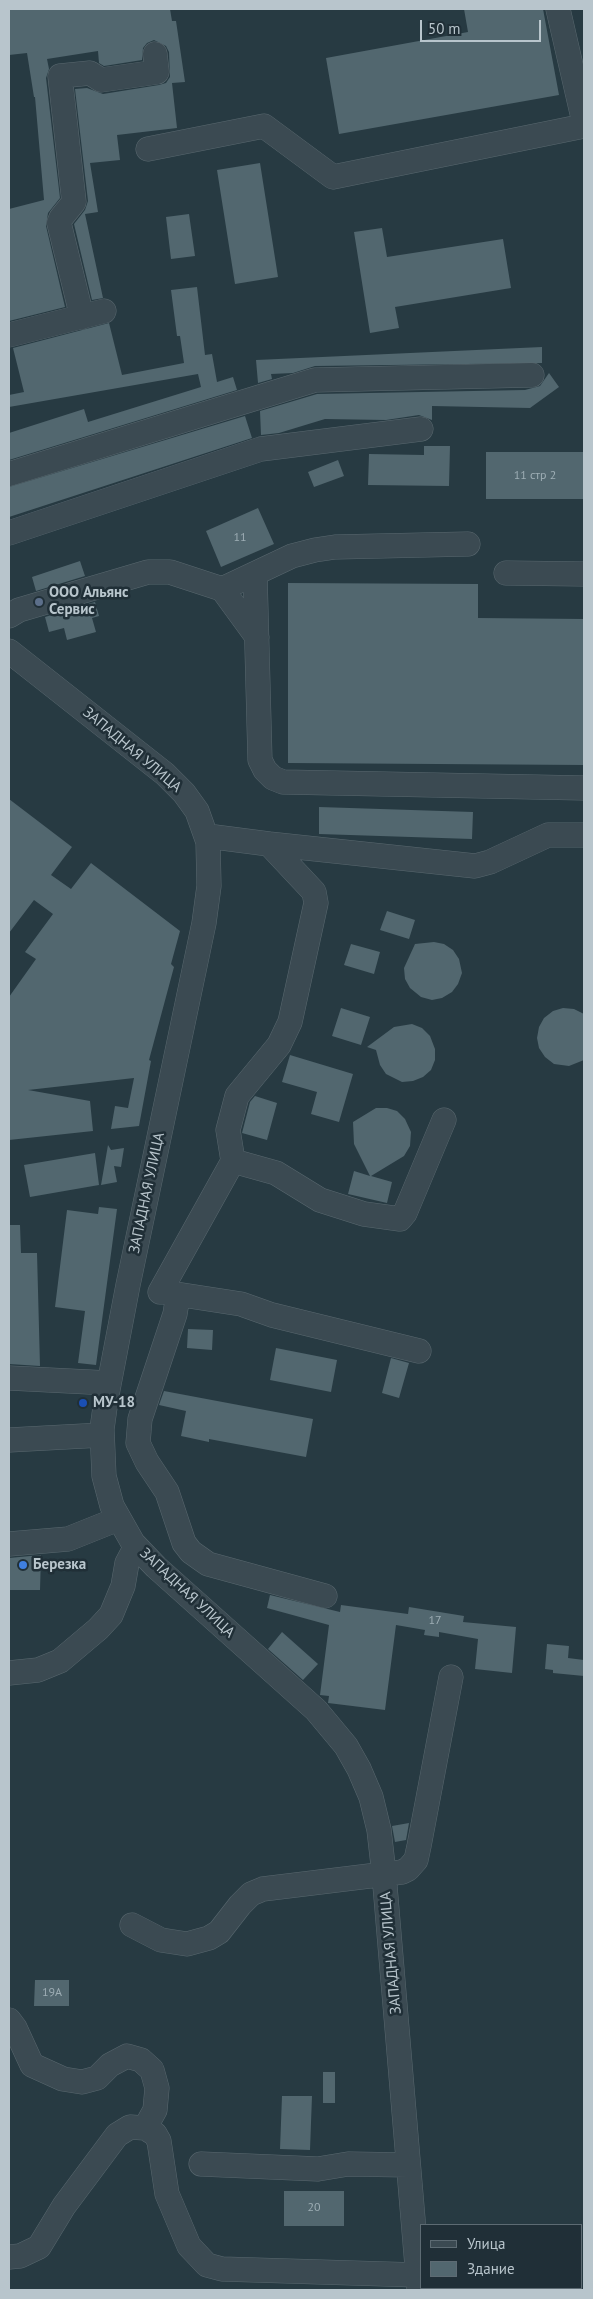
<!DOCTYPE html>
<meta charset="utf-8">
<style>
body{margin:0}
#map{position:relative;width:593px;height:2299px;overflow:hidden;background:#273a42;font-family:"PT Sans",sans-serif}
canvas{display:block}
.frame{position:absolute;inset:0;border:10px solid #b8c5cc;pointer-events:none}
.legend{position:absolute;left:420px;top:2224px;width:162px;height:65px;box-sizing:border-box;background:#202f37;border:1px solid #5d6b73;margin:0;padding:6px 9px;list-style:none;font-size:15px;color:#b8c5cc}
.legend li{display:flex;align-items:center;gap:10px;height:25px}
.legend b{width:25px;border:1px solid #5d6b73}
.scale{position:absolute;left:420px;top:20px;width:121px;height:22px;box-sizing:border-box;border:2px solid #b8c5cc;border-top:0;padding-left:6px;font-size:15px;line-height:18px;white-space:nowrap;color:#b8c5cc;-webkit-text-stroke:4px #202f37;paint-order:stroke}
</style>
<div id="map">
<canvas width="593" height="2299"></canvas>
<div class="frame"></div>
<ul class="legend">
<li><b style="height:6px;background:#3b4a52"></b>Улица</li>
<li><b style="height:14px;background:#52676f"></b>Здание</li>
</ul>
<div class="scale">50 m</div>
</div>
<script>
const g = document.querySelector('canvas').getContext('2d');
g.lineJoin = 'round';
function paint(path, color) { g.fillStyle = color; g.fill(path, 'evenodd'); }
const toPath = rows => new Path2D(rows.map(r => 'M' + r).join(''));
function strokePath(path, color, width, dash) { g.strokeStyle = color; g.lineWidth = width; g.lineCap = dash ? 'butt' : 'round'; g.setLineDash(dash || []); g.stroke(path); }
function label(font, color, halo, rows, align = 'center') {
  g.font = font + ' "PT Sans",sans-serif'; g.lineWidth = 5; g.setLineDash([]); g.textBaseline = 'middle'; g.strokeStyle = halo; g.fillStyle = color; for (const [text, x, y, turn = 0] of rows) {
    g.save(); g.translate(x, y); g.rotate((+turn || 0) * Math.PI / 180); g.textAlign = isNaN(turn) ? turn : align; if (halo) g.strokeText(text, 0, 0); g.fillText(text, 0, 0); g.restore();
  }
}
const building = toPath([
 [9,9,170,9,172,21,176,21,185,82,172,83,177,128,117,135,120,160,90,163,98,212,85,214,103,298,92,300,74,224,85,210,88,201,75,89,87,88,103,94,159,85,166,83,170,77,169,52,166,46,154,40,147,43,143,48,142,60,104,66,99,63,98,51,47,59,49,69,46,78,60,198,48,213,46,226,65,307,9,321,9,209,44,200,35,97,34,97,27,53,9,55],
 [464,9,543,9,559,95,339,134,326,58,468,32],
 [260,163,278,277,235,284,217,170],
 [189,214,195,256,171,259,166,217],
 [382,228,387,257,503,239,511,288,395,307,399,328,370,333,354,232],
 [197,287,205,355,212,354,217,382,233,377,237,390,9,460,9,433,84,409,88,422,201,387,198,374,9,407,9,395,24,392,13,348,109,323,122,375,184,363,180,336,177,336,171,290],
 [542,347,542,363,315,366,293,373,271,374,272,379,258,383,256,360],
 [549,373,559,387,530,408,432,406,432,420,419,415,386,420,325,419,279,433,261,435,260,411,317,394,525,390,540,386],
 [245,416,252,438,9,517,9,487],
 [424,446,450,446,449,486,368,485,369,454,424,455],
 [486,452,584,452,584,499,486,499],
 [338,460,344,476,314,487,308,472],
 [258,508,274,544,221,567,206,531],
 [80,561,85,576,36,591,32,577],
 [288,583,478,584,478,618,584,619,584,765,288,763],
 [95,602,99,616,92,618,96,632,67,640,64,628,49,632,45,617],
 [9,799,72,847,51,875,71,889,91,863,180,931,171,964,174,967,149,1060,151,1061,139,1126,111,1129,115,1106,128,1108,134,1078,28,1090,90,1101,93,1131,9,1140,9,997,36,959,25,952,53,914,34,900,9,933],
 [319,807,473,812,472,839,319,834],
 [387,911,415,920,409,939,380,930],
 [434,942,444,944,453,950,459,959,462,973,458,984,452,992,442,998,432,1000,421,997,410,988,405,979,404,968,415,944],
 [351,944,380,952,374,974,344,965],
 [341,1008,370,1017,361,1045,332,1036],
 [563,1008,574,1009,584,1014,584,1060,569,1066,554,1064,545,1057,539,1048,537,1038,539,1027,544,1018,553,1011],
 [412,1024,422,1028,430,1036,435,1049,435,1060,431,1070,423,1077,413,1081,402,1082,386,1074,380,1065,376,1050,367,1047,394,1027],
 [290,1055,353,1074,339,1122,311,1114,317,1092,282,1082],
 [255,1096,277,1103,267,1140,242,1133,250,1102],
 [376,1108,387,1108,397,1111,405,1119,411,1132,410,1146,404,1156,371,1176,392,1182,387,1203,348,1194,354,1171,370,1176,354,1144,353,1122],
 [108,1145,111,1150,124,1148,121,1167,114,1166,117,1182,101,1185],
 [95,1153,99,1185,30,1197,24,1165],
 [99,1207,117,1209,96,1365,78,1363,85,1311,55,1307,67,1210,98,1214],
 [9,1225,20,1225,21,1253,37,1253,40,1366,9,1364],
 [188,1329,213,1330,212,1350,187,1348],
 [276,1348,337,1360,331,1392,270,1380],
 [391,1358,409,1363,399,1398,382,1393],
 [164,1391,313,1419,306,1457,209,1439,209,1442,181,1436,186,1411,159,1405],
 [41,1555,40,1590,9,1590,9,1558],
 [270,1595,340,1612,341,1605,408,1614,409,1607,464,1616,463,1622,516,1627,512,1673,475,1669,478,1639,439,1632,439,1637,424,1635,425,1630,396,1625,385,1710,328,1703,329,1696,320,1695,329,1625,267,1608],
 [282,1632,318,1664,303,1680,268,1649],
 [547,1644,569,1646,568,1658,584,1660,584,1676,553,1673,553,1670,545,1669],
 [409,1823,406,1840,395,1842,392,1826],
 [35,1980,69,1980,69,2006,34,2006],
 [323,2072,335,2072,335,2103,323,2103],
 [282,2096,312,2096,310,2150,280,2149],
 [284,2191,344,2191,344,2226,284,2226]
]);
const minor = toPath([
 [558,9,584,122],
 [148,149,264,126,333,177,584,126],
 [82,317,59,223,61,218,74,202,60,76,90,73,101,80,157,72,155,54],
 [9,335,104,311],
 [9,474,315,380,532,375],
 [9,533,261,449,421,429],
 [506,573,584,574],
 [255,574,260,760,265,770,273,778,283,782,584,788],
 [222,589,257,637],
 [9,616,19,610,148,572,170,572,222,589,292,556,315,550,335,547,468,544],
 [9,651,165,774,184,793,197,811,208,842,209,886,204,923,128,1285,106,1400,102,1429,104,1476,112,1506,133,1543,156,1567,316,1710,346,1746,359,1769,371,1797,379,1830,384,1874,419,2290],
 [207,836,269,844,314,892,316,903,290,1022,279,1045,237,1096,228,1130,233,1161],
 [269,844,475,866,490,862,548,835,584,835],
 [160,1292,233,1161,276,1173,320,1200,364,1214,400,1219,405,1213,444,1120],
 [163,1292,241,1304,272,1315,419,1351],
 [178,1295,175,1314,140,1419,138,1443,147,1462,167,1492,184,1543,191,1552,208,1564,325,1596],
 [9,1378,109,1383],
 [9,1440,102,1435],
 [9,1544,68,1539,118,1519],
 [9,1673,38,1670,60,1661,98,1629,111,1615,123,1586,127,1563,136,1546],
 [132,1925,161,1940,187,1944,209,1938,219,1932,240,1905,251,1894,263,1889,402,1872,408,1869,416,1860,419,1846,451,1677],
 [9,2020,15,2028,32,2065,63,2079,82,2082,97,2078,110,2065,127,2056,141,2060,152,2070,157,2088,155,2110,145,2128],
 [201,2164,318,2169,348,2164,408,2165],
 [9,2257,20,2256,39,2247,64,2206,117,2135,130,2127,145,2128,155,2134,159,2141,167,2194,189,2246,207,2265,222,2269,418,2275]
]);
const markers = [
 [39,602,5,"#5c6f8a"],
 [83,1403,5,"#1a4fb4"],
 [23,1565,5,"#3f7fe0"]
];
const numberNames = [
 ["11 стр 2",535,476],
 ["11",240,538],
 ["17",435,1621],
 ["19А",52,1993],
 ["20",314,2208]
];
const poiNames = [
 ["ООО Альянс",49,593],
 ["Сервис",49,610],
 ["МУ-18",93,1403],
 ["Березка",33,1565]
];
const streetNames = [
 ["ЗАПАДНАЯ УЛИЦА",132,750,40],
 ["ЗАПАДНАЯ УЛИЦА",147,1193,-78],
 ["ЗАПАДНАЯ УЛИЦА",187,1593,43],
 ["ЗАПАДНАЯ УЛИЦА",391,1953,-95]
];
paint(building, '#52676f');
strokePath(minor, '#59686f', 25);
strokePath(minor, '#3b4a52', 24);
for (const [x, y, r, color] of markers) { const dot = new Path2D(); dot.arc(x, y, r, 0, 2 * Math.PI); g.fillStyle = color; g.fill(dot); strokePath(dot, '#202f37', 2); }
label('12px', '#9eaeb5', null, numberNames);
label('bold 15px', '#b8c5cc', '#202f37', poiNames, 'left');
label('15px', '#b8c5cc', '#202f37', streetNames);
</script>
